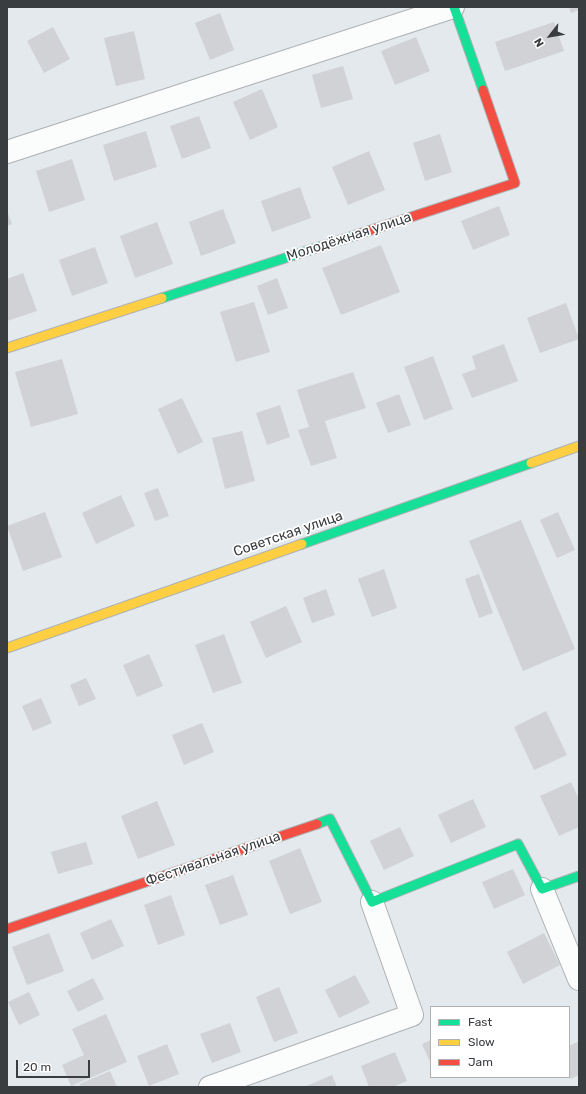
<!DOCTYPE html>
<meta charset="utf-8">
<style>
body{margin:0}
#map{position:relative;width:586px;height:1094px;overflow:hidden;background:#e4e9ed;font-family:Rubik,sans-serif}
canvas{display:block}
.frame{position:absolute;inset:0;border:8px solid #393d40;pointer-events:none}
.legend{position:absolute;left:430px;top:1006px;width:140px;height:72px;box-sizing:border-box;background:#fff;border:1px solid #b0b1b3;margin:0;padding:5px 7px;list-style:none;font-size:12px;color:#393d40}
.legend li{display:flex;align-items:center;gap:8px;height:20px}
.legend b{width:20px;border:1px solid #b0b1b3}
.north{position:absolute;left:530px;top:16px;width:40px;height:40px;-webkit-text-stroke:3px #fff;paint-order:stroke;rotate:239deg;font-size:11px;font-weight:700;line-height:16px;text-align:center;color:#393d40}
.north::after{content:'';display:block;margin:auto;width:14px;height:18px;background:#393d40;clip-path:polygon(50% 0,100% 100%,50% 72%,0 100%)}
.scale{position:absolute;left:16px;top:1060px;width:74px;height:18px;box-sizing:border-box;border:2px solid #393d40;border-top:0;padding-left:5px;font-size:12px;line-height:14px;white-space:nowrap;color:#393d40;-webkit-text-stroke:3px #fff;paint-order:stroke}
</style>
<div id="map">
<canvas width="586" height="1094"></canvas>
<div class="frame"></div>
<ul class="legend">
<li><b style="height:5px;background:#16e098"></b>Fast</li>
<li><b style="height:5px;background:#ffcf43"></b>Slow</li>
<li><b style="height:5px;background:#f24e42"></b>Jam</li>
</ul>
<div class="north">N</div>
<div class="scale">20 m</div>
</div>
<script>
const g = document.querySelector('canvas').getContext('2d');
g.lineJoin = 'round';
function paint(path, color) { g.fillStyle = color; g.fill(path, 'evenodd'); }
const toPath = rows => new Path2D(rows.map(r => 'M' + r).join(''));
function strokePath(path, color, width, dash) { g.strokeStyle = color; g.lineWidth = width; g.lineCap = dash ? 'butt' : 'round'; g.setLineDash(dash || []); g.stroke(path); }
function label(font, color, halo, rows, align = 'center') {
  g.font = font + ' Rubik,sans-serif'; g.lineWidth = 3.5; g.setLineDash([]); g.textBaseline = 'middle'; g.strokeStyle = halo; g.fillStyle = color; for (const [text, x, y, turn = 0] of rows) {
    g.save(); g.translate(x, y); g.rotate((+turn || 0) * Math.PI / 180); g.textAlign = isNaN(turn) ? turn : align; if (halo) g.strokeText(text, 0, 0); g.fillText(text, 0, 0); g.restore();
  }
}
const building = toPath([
 [569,7,579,7,579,10,571,13],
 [220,13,234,50,210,60,195,23],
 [554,22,564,51,505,71,495,42],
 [53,27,70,59,44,73,27,41],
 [134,31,145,79,116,86,104,38],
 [416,37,430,71,395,85,381,51],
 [343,66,353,99,321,108,312,75],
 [262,89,278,127,250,140,233,102],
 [199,116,211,148,182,159,170,126],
 [146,131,157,167,114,181,103,145],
 [440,134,452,172,425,181,413,143],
 [369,151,385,190,348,205,332,167],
 [72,159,85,200,49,212,36,171],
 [300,187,311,218,272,232,261,201],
 [499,206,510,235,473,250,461,221],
 [223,209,236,243,201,256,189,222],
 [7,211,12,224,7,226],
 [157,222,173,264,135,278,120,236],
 [381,245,400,292,341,315,322,268],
 [95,247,108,283,72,296,59,260],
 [23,273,37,311,7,321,7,279],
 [277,278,288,308,268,315,257,286],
 [254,302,270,352,236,362,220,312],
 [566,303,579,339,540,353,527,318],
 [504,344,518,381,472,398,462,374,476,369,472,356],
 [433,356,453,409,424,420,404,367],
 [62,359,78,414,31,427,15,372],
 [353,372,366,408,325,421,337,458,311,466,298,430,309,427,297,390],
 [399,394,411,425,388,433,376,403],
 [182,398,203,442,178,454,158,409],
 [280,405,290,437,267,445,256,413],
 [242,431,255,481,225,489,212,438],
 [158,488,169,516,155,521,144,493],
 [121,495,135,526,96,544,82,513],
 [45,512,62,557,23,571,7,526],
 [558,512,575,550,557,558,540,520],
 [521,520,575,649,523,671,469,541],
 [384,569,397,608,372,617,358,579],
 [479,574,493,613,479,618,465,579],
 [326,589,335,615,312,623,303,598],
 [286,606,302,642,266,658,250,622],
 [224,634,242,683,213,693,195,645],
 [149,654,163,686,137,697,123,665],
 [86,678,96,699,79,706,70,685],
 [41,698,52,723,33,731,22,706],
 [546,711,567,755,534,770,514,727],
 [202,723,214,752,184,765,172,735],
 [571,782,579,799,579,827,559,836,540,796],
 [473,799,486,827,451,843,438,815],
 [157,801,175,845,138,859,121,816],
 [400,827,414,856,384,870,370,841],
 [86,842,93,864,58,874,51,852],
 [300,848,322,902,290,914,269,861],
 [513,869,525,895,494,909,482,882],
 [233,875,248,915,220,925,205,885],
 [171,895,185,935,158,945,144,905],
 [111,919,124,946,92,960,80,933],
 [49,933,64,971,27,985,12,947],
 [544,933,560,965,523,984,507,952],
 [355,975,370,1003,339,1018,325,990],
 [93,978,104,999,78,1012,67,991],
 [279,987,298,1033,274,1042,256,997],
 [29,992,40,1015,19,1025,8,1002],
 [106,1014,127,1062,71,1086,62,1065,84,1055,72,1029],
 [230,1023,241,1052,212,1063,200,1034],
 [431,1040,431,1064,422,1044],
 [579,1041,579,1075,571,1079,569,1074,569,1046],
 [167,1044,179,1074,149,1086,137,1056],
 [395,1052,407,1081,393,1087,369,1087,361,1066],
 [110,1071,117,1087,81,1087,79,1084],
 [332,1075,337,1087,304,1087]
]);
const street = toPath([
 [7,152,453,7],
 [542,889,579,979],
 [210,1087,412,1015,372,902]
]);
const fast = toPath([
 [454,7,483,90],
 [162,298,356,235],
 [302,544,531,463],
 [317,824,330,819,372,902,518,844,542,889,579,876]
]);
const slow = toPath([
 [7,348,162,298],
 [531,463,579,446],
 [7,648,302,544]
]);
const jam = toPath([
 [356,235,515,183,483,90],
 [7,929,317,824]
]);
const streetNames = [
 ["Молодёжная улица",349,237,-18],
 ["Советская улица",288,534,-19],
 ["Фестивальная улица",213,859,-19]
];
paint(building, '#d0d2d5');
strokePath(street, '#adb1b4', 24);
strokePath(fast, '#adb1b4', 11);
strokePath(slow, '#adb1b4', 11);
strokePath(jam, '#adb1b4', 11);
strokePath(street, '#fbfcfc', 22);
strokePath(fast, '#16e098', 9);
strokePath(slow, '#ffcf43', 9);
strokePath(jam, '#f24e42', 9);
label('14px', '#393d40', '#fff', streetNames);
</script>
